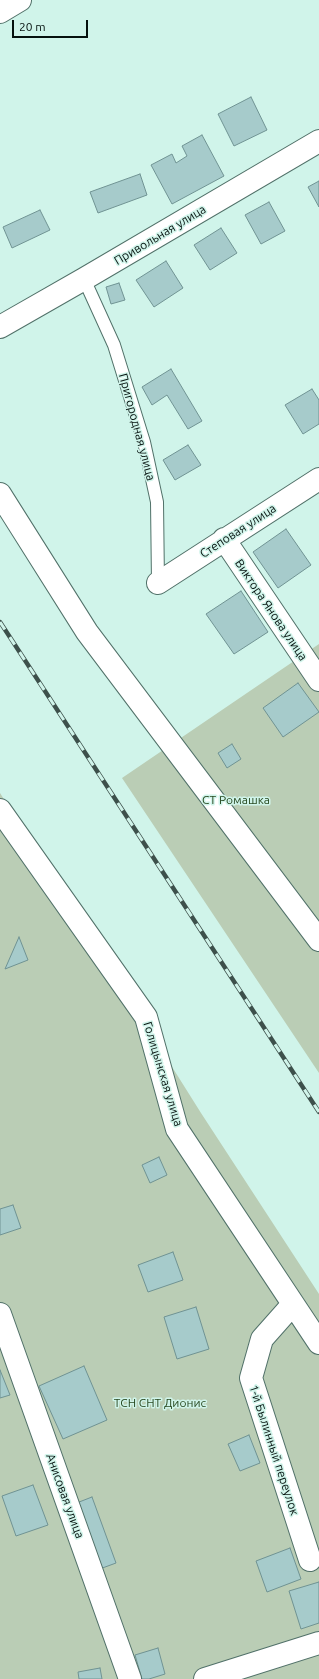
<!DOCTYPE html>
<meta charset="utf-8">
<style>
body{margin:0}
#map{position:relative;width:319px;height:1679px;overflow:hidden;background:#d0f4ea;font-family:Ubuntu,sans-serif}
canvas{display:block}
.scale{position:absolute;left:12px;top:20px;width:76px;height:18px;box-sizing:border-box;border:2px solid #05110e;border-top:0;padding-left:5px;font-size:12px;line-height:14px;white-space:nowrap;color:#05110e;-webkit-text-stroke:3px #d0f4ea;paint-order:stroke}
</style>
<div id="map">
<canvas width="319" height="1679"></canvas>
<div class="scale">20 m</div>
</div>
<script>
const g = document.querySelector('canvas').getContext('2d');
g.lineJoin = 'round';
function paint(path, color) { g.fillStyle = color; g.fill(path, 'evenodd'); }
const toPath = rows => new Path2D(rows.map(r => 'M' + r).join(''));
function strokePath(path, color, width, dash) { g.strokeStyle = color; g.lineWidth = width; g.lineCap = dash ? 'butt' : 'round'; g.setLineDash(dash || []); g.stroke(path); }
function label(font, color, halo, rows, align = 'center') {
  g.font = font + ' Ubuntu,sans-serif'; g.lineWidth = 3; g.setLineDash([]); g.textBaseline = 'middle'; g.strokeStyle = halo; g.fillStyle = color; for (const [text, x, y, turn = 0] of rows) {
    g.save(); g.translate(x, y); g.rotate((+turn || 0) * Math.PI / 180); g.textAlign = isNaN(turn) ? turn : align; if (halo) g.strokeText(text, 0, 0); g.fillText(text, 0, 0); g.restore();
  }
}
const green = toPath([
 [319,644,319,1073,122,778],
 [0,793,201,1113,319,1294,319,1679,0,1679]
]);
const building = toPath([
 [251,97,267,130,234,146,218,114,251,97],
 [202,135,224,176,172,204,151,165,172,154,176,163,187,156,182,146,202,135],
 [140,174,147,195,98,213,90,192,140,174],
 [319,181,319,207,308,187,319,181],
 [269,202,285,231,261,244,245,215,269,202],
 [40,210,50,230,12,248,3,227,40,210],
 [221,228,237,253,210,270,194,245,221,228],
 [166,261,183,288,154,307,136,280,166,261],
 [119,283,125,300,111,304,106,287,119,283],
 [171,369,202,421,188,429,167,395,152,405,142,387,171,369],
 [312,389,319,400,319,424,303,434,285,405,312,389],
 [188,445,201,465,175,480,163,460,188,445],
 [286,529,311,565,278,588,253,552,286,529],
 [241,591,268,632,234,654,206,614,241,591],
 [298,683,319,712,283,737,263,708,298,683],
 [232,744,241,759,227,768,218,753,232,744],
 [19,937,28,960,5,969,19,937],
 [159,1157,167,1175,150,1183,142,1165,159,1157],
 [13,1205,21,1228,0,1235,0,1209,13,1205],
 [173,1252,183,1280,148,1292,138,1265,173,1252],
 [196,1307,209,1349,177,1359,164,1317,196,1307],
 [84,1366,107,1420,63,1439,39,1386,84,1366],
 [0,1370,10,1395,0,1398,0,1370],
 [249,1435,260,1463,240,1471,228,1444,249,1435],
 [33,1485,48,1525,16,1536,2,1496,33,1485],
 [92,1497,116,1563,97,1570,74,1504,92,1497],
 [290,1548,301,1579,267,1592,256,1561,290,1548],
 [319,1582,319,1623,301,1629,289,1591,319,1582],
 [158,1648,165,1674,149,1679,142,1679,135,1655,158,1648],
 [100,1668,102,1679,79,1679,78,1672,100,1668]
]);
const service = toPath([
 [84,279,114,345,144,442,157,502,158,583]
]);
const minor = toPath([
 [0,12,20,0],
 [0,327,84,279,319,141],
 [0,494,87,632,319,940],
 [224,539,319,680],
 [158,583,319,479],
 [0,810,146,1017,177,1129,319,1343],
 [293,1304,262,1339,251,1378,310,1560],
 [0,1314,130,1679],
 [205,1679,319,1643]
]);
const rail = toPath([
 [0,622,319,1112]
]);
const streetNames = [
 ["Привольная улица",160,235,-31],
 ["Пригородная улица",137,427,75],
 ["Степовая улица",238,531,-33],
 ["Виктора Янова улица",271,610,56],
 ["Голицынская улица",163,1074,73],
 ["1-й Былинный переулок",274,1450,72],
 ["Анисовая улица",65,1496,70]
];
const parkNames = [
 ["СТ Ромашка",236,800],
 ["ТСН СНТ Дионис",160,1403]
];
paint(green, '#bacdb5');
paint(building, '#a6cbcb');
strokePath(building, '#709393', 1);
strokePath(service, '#517169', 14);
strokePath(minor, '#517169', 24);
strokePath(service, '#fff', 12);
strokePath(minor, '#fff', 22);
strokePath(rail, '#3d504b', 4.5);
strokePath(rail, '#d0f4ea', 3, [9]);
label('12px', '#05110e', '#d0f4ea', streetNames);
label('12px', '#27481f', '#d0f4ea', parkNames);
</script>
